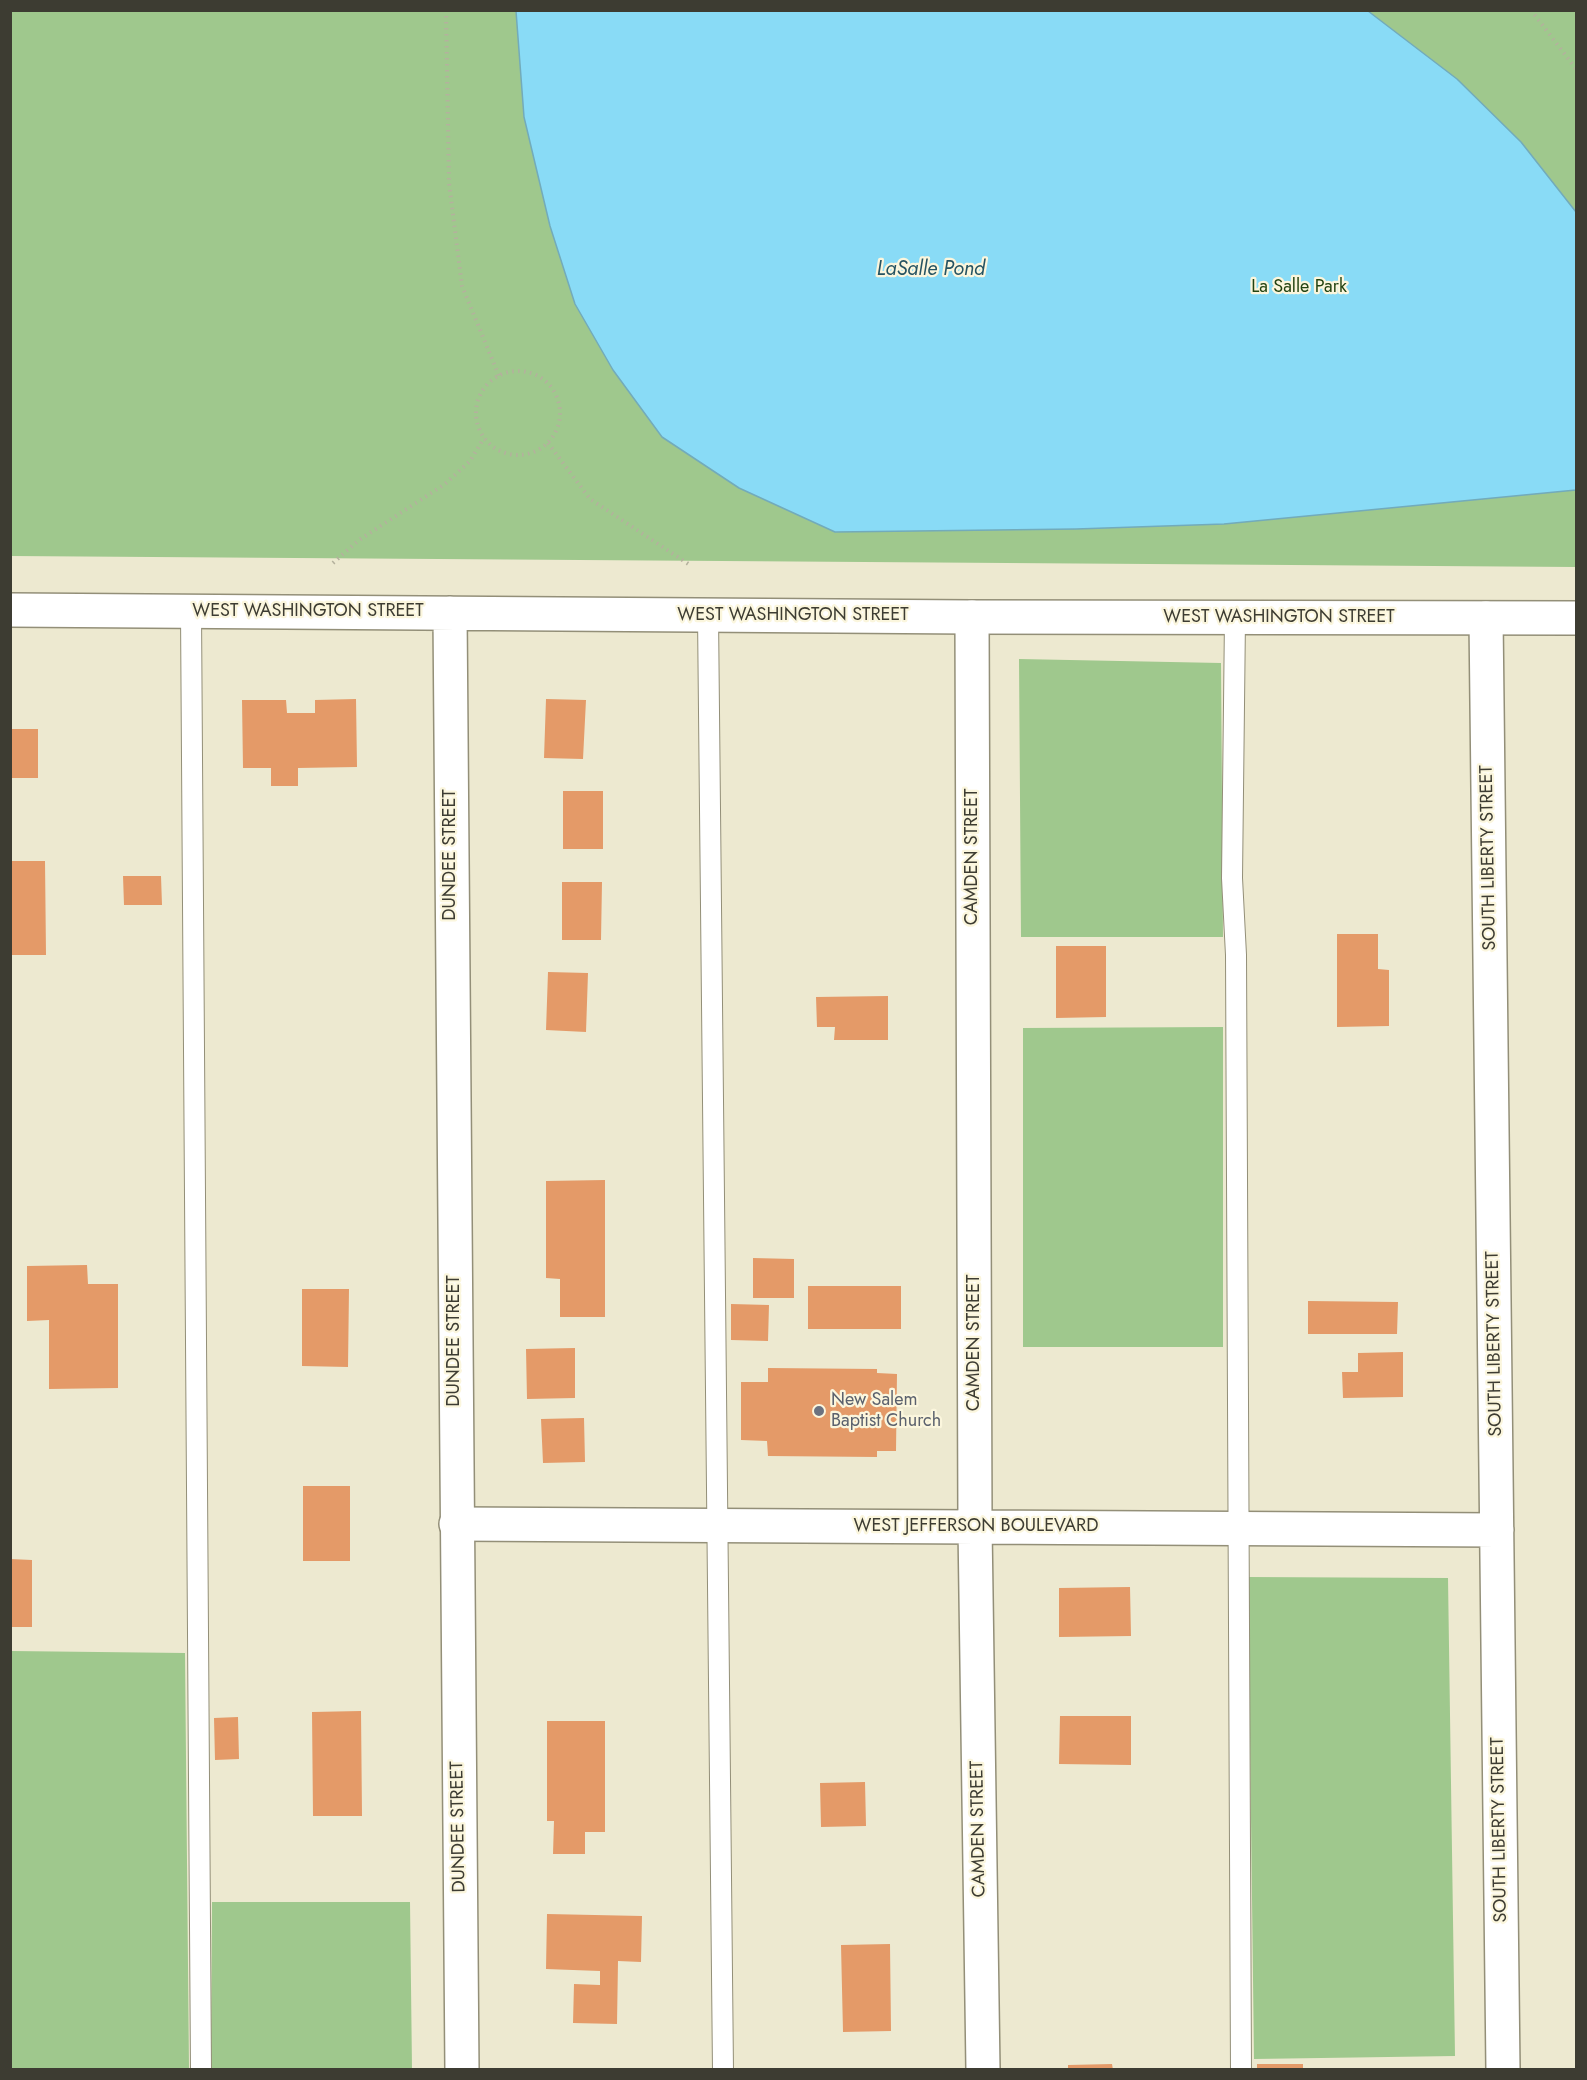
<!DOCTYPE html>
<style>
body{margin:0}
#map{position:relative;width:1587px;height:2080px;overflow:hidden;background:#ede9d0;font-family:Jost,sans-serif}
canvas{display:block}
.frame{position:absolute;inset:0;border:12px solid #3d3c32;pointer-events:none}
</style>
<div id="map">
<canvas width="1587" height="2080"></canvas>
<div class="frame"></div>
</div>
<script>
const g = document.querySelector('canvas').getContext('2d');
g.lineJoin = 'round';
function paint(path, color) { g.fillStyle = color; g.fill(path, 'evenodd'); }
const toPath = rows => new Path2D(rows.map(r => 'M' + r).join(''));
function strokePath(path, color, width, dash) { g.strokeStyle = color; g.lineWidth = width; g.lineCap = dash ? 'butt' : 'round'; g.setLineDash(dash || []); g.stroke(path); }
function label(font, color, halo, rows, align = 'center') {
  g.font = font + ' Jost,sans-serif'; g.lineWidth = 4.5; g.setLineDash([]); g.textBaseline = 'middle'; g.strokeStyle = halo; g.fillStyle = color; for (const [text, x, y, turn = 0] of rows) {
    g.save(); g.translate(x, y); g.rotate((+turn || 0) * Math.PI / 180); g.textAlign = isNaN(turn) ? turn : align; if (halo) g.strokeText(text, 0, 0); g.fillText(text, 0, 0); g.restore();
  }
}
const green = toPath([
 [11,11,1576,11,1576,567,11,556],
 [1019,659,1221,663,1223,937,1021,937],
 [1223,1027,1223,1347,1023,1347,1023,1028],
 [1248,1577,1448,1578,1455,2056,1254,2059],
 [11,1651,185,1653,189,2069,11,2069],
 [212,1902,410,1902,412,2069,211,2070]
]);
const water = toPath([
 [516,11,1368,11,1457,79,1521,142,1576,212,1576,490,1224,524,1076,529,835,532,739,488,662,437,613,370,575,304,550,226,524,117,516,11]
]);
const building = toPath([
 [356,699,357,767,298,768,298,786,271,786,271,768,243,768,242,700,286,700,287,713,315,713,315,700],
 [546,699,586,700,583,759,544,758],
 [10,729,38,729,38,778,10,778],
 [563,791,603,791,603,849,563,849],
 [10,861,45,861,46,955,10,955],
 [123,876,161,876,162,905,124,905],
 [562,882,602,882,601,940,562,940],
 [1337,934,1378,934,1378,969,1389,970,1389,1026,1337,1027],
 [1056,946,1106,946,1106,1017,1056,1018],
 [548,972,588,973,586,1032,546,1030],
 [888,996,888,1040,834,1040,835,1027,817,1027,816,997],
 [605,1180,605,1317,560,1317,560,1279,546,1278,546,1181],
 [753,1258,794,1259,794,1298,753,1298],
 [87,1265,88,1284,118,1284,118,1388,49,1389,49,1320,27,1321,27,1266],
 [808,1286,901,1286,901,1329,808,1329],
 [302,1289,349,1289,348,1367,302,1366],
 [1308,1301,1398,1302,1397,1334,1308,1334],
 [731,1304,769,1305,768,1341,731,1340],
 [575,1348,575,1398,527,1399,526,1349],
 [1403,1352,1403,1397,1343,1398,1342,1372,1358,1372,1358,1353],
 [768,1368,877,1369,877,1373,897,1374,896,1451,877,1451,877,1457,768,1456,767,1441,741,1440,741,1382,768,1382],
 [584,1418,585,1462,543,1463,541,1419],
 [303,1486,350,1486,350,1561,303,1561],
 [10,1559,32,1560,32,1627,10,1627],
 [1130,1587,1131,1636,1059,1637,1059,1588],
 [361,1711,362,1816,313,1816,312,1712],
 [1060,1716,1131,1716,1131,1765,1059,1764],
 [238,1717,239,1759,215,1760,214,1718],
 [547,1721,605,1721,605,1832,585,1832,585,1854,553,1854,554,1821,547,1821],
 [865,1782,866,1826,821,1827,820,1783],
 [547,1914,642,1916,641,1962,618,1961,617,2024,573,2023,574,1984,600,1985,600,1971,546,1969],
 [890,1944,891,2031,843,2032,841,1945],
 [1112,2064,1113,2070,1068,2070,1068,2065],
 [1257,2064,1303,2064,1303,2070,1257,2070]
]);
const path = toPath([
 [446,10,449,183,462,286,499,376],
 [1531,10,1576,69],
 '476 413a42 42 0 1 1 84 0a42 42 0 1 1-84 0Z',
 [548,443,590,499,690,565],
 [333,563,359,540,445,484,470,461,484,438]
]);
const lane = toPath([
 [191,612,201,2070],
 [708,615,723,2070],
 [1235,618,1232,878,1236,955,1241,2070]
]);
const street = toPath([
 [972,617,975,1527,983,2070],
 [1486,618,1503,2070],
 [456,1524,1497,1530]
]);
const secondary = toPath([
 [10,610,972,617,1576,618],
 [450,613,462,2070]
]);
const markers = [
 [819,1411,6,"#6b7280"]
];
const parkNames = [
 ["La Salle Park",1299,288]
];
const streetNames = [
 ["WEST WASHINGTON STREET",308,612],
 ["WEST WASHINGTON STREET",793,616],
 ["WEST WASHINGTON STREET",1279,618],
 ["DUNDEE STREET",451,855,-90],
 ["CAMDEN STREET",973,857,-90],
 ["SOUTH LIBERTY STREET",1489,858,-91],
 ["DUNDEE STREET",455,1341,-90],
 ["CAMDEN STREET",975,1343,-90],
 ["SOUTH LIBERTY STREET",1495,1344,-91],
 ["WEST JEFFERSON BOULEVARD",976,1527],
 ["DUNDEE STREET",459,1827,-91],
 ["CAMDEN STREET",979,1829,-91],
 ["SOUTH LIBERTY STREET",1500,1830,-91]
];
const worshipNames = [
 ["New Salem",831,1401],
 ["Baptist Church",831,1422]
];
const waterNames = [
 ["LaSalle Pond",931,270]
];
paint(green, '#9fc88d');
paint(water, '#89dbf6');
strokePath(water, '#72abbb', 1.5);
paint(building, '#e49a68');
strokePath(lane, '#938f78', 22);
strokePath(street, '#938f78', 36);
strokePath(secondary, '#938f78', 36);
strokePath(path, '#b4b19d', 4, [1.5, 4.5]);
strokePath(lane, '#fff', 20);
strokePath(street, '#fff', 33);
strokePath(secondary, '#fff', 33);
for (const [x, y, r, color] of markers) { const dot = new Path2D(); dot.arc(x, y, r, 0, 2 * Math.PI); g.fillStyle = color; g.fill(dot); strokePath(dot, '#fbf6dd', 2); }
label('18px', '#234311', '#fbf6dd', parkNames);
label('18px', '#3d3c32', '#fbf6dd', streetNames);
label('18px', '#5b616d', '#fbf6dd', worshipNames, 'left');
label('italic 20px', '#255362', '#fbf6dd', waterNames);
</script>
